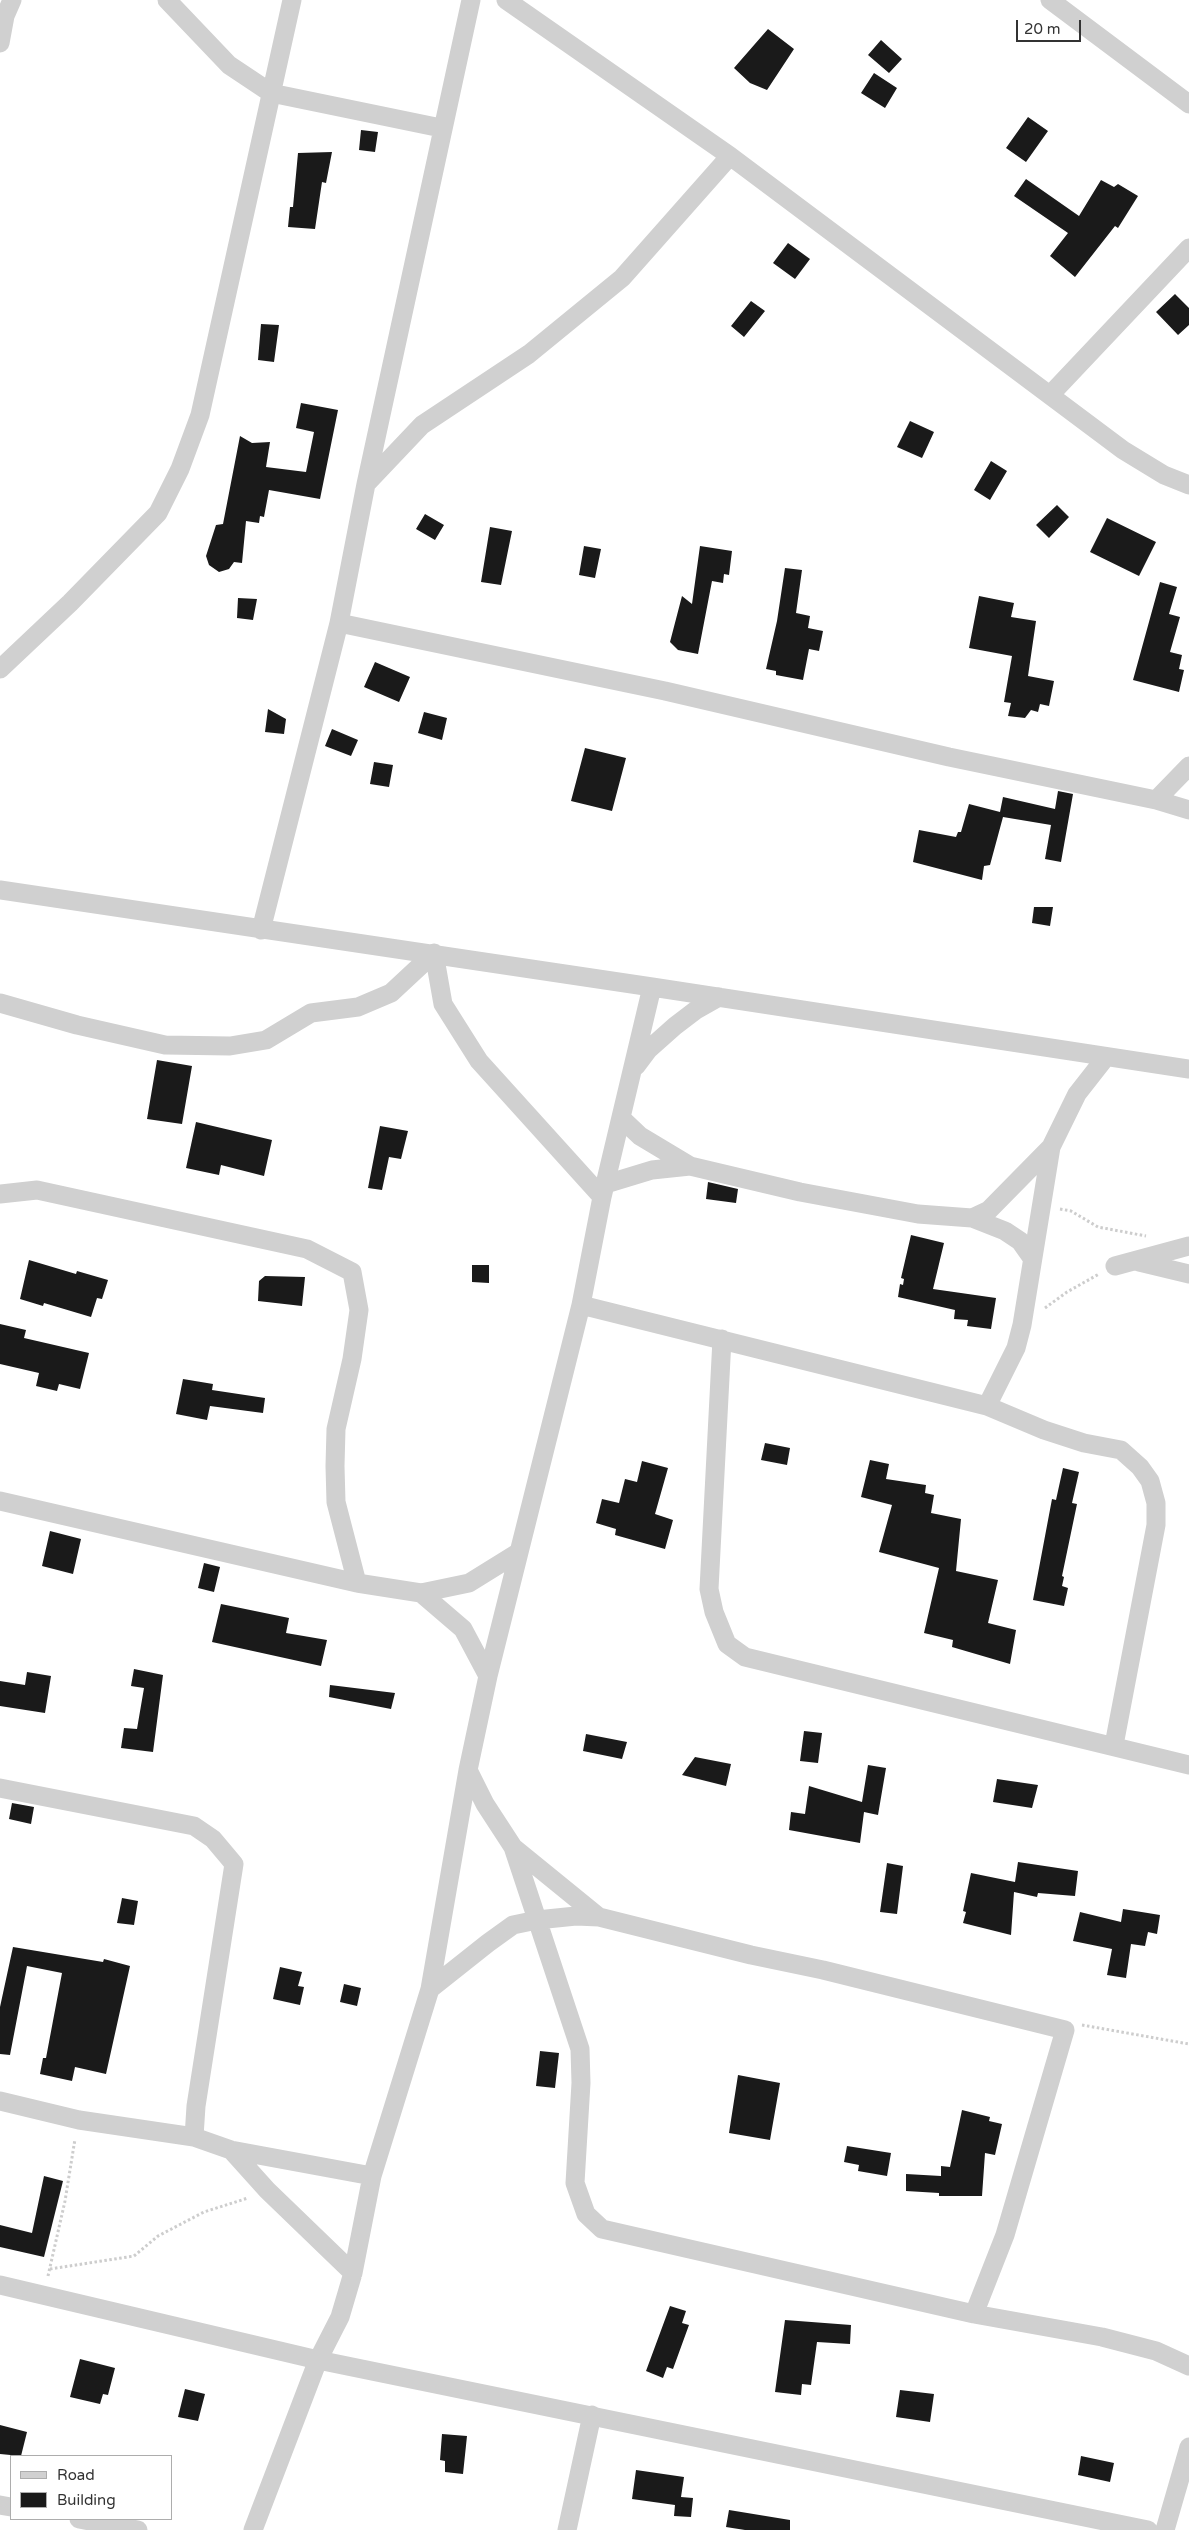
<!DOCTYPE html>
<style>
body{margin:0}
#map{position:relative;width:1189px;height:2530px;overflow:hidden;background:#fff;font-family:"Varela Round",sans-serif}
canvas{display:block}
.legend{position:absolute;left:10px;top:2455px;width:162px;height:65px;box-sizing:border-box;background:#fff;border:1px solid #adadad;margin:0;padding:6px 9px;list-style:none;font-size:15px;color:#333}
.legend li{display:flex;align-items:center;gap:10px;height:25px}
.legend b{width:25px;border:1px solid #adadad}
.scale{position:absolute;left:1016px;top:20px;width:65px;height:22px;box-sizing:border-box;border:2px solid #333;border-top:0;padding-left:6px;font-size:15px;line-height:18px;white-space:nowrap;color:#333;-webkit-text-stroke:4px #fff;paint-order:stroke}
</style>
<div id="map">
<canvas width="1189" height="2530"></canvas>
<ul class="legend">
<li><b style="height:6px;background:#d0d0d0"></b>Road</li>
<li><b style="height:14px;background:#1a1a1a"></b>Building</li>
</ul>
<div class="scale">20 m</div>
</div>
<script>
const g = document.querySelector('canvas').getContext('2d');
g.lineJoin = 'round';
function paint(path, color) { g.fillStyle = color; g.fill(path, 'evenodd'); }
const toPath = rows => new Path2D(rows.map(r => 'M' + r).join(''));
function strokePath(path, color, width, dash) { g.strokeStyle = color; g.lineWidth = width; g.lineCap = dash ? 'butt' : 'round'; g.setLineDash(dash || []); g.stroke(path); }
const building = toPath([
 [768,29,794,49,767,90,750,83,734,68],
 [881,40,902,59,889,73,868,55],
 [874,73,897,88,885,108,861,93],
 [1028,117,1048,131,1026,162,1006,148],
 [361,130,378,132,375,152,359,150],
 [332,152,326,183,322,182,315,229,288,227,290,207,293,207,298,153],
 [1026,179,1079,216,1101,180,1114,187,1118,184,1138,196,1118,228,1115,226,1075,277,1050,256,1068,233,1014,196],
 [788,243,810,259,795,279,773,263],
 [1175,294,1189,308,1189,325,1178,335,1156,312],
 [751,301,765,311,744,337,731,326],
 [261,324,279,325,274,362,258,360],
 [301,403,338,410,320,499,269,490,264,517,260,516,259,523,246,521,242,563,234,562,229,569,219,572,209,565,206,556,216,525,223,524,240,436,252,443,270,442,266,467,306,472,314,432,296,428],
 [910,421,934,432,922,458,897,447],
 [991,461,1007,471,990,500,974,490],
 [1057,505,1069,517,1049,538,1036,525],
 [425,514,444,525,435,540,416,529],
 [1107,518,1156,542,1139,576,1090,552],
 [490,527,512,531,501,585,481,582],
 [584,546,601,549,595,578,579,575],
 [700,546,732,551,729,575,724,574,723,583,712,581,698,654,678,650,670,642,682,596,692,604],
 [785,568,802,570,796,613,810,616,808,628,823,631,819,651,809,649,803,680,776,675,776,671,766,669,777,621],
 [1160,582,1177,587,1169,614,1180,617,1170,652,1182,655,1179,669,1184,670,1179,692,1133,680],
 [979,596,1014,603,1011,617,1036,621,1028,676,1054,681,1049,706,1040,704,1038,712,1031,710,1025,718,1008,716,1011,703,1004,702,1012,656,969,648],
 [238,598,257,599,253,620,237,618],
 [375,662,410,677,399,702,364,687],
 [268,709,286,719,284,734,265,732],
 [424,712,447,718,442,740,418,733],
 [332,729,358,740,351,756,325,746],
 [585,748,626,758,612,811,571,801],
 [374,762,393,765,389,787,370,784],
 [1058,791,1073,794,1061,862,1045,859,1051,825,1003,817,990,865,984,866,982,880,913,862,919,830,956,837,958,832,961,832,969,804,1000,812,1003,797,1055,809],
 [1034,907,1053,907,1050,926,1032,923],
 [157,1060,192,1066,182,1124,147,1119],
 [196,1122,272,1140,264,1176,221,1165,219,1175,186,1168],
 [380,1126,408,1131,401,1159,389,1157,382,1190,368,1188],
 [708,1182,738,1189,736,1203,706,1199],
 [911,1235,944,1243,933,1289,996,1298,991,1329,967,1326,968,1320,954,1319,955,1310,898,1297,900,1284,903,1285,904,1279,901,1278],
 [29,1260,76,1274,77,1271,108,1280,102,1299,97,1298,91,1317,44,1303,43,1306,20,1299],
 [472,1265,489,1265,489,1283,472,1282],
 [265,1276,305,1277,302,1306,258,1301,259,1281],
 [0,1324,26,1330,24,1338,89,1353,80,1389,59,1384,57,1391,36,1386,39,1373,0,1364],
 [183,1379,213,1384,212,1390,265,1398,263,1413,210,1406,207,1420,176,1414],
 [765,1443,790,1448,787,1465,761,1460],
 [870,1460,889,1464,886,1479,926,1485,925,1493,934,1495,931,1513,961,1519,956,1571,998,1580,988,1623,1016,1630,1010,1664,952,1647,953,1640,924,1633,939,1568,879,1552,892,1505,861,1497],
 [642,1461,668,1468,655,1514,673,1520,665,1549,615,1535,616,1529,596,1523,602,1499,619,1503,625,1479,637,1482],
 [1063,1468,1079,1472,1072,1503,1077,1504,1062,1576,1064,1577,1062,1586,1068,1588,1064,1606,1033,1600,1052,1499,1056,1500],
 [50,1531,81,1539,73,1574,42,1566],
 [204,1563,220,1567,214,1592,198,1588],
 [221,1604,289,1618,286,1633,327,1640,321,1666,212,1642],
 [134,1669,163,1675,153,1752,121,1748,124,1728,137,1729,144,1688,131,1686],
 [27,1672,51,1676,45,1713,0,1706,0,1681,25,1685],
 [330,1685,395,1693,391,1709,329,1697],
 [804,1731,822,1733,818,1763,800,1761],
 [586,1734,627,1742,622,1759,583,1751],
 [695,1757,731,1764,726,1786,682,1775],
 [868,1765,886,1768,878,1815,864,1812,860,1843,789,1830,791,1812,805,1814,809,1786,862,1802],
 [997,1779,1038,1785,1032,1808,993,1802],
 [12,1803,34,1807,31,1824,9,1819],
 [1018,1862,1078,1871,1075,1896,1038,1893,1037,1897,1014,1892,1011,1935,963,1923,966,1912,963,1911,971,1873,1015,1882],
 [887,1863,903,1866,897,1914,880,1912],
 [122,1898,138,1901,134,1925,117,1923],
 [1123,1909,1160,1915,1157,1934,1148,1932,1145,1946,1131,1944,1126,1978,1107,1975,1112,1949,1073,1941,1080,1912,1121,1922],
 [13,1947,103,1962,104,1959,130,1966,106,2074,75,2067,72,2081,40,2074,43,2058,46,2058,62,1973,27,1966,10,2055,0,2054,0,2007],
 [280,1967,302,1972,298,1986,304,1987,300,2005,273,1999],
 [344,1984,361,1988,357,2006,340,2002],
 [540,2051,559,2053,555,2088,536,2086],
 [738,2075,780,2083,770,2140,729,2133],
 [962,2110,990,2117,989,2121,1002,2124,995,2155,985,2153,982,2196,939,2196,939,2193,906,2191,906,2174,941,2176,941,2166,950,2167],
 [847,2146,891,2153,887,2176,858,2171,859,2165,844,2162],
 [44,2176,63,2181,44,2257,0,2247,0,2225,32,2233],
 [670,2306,686,2311,682,2323,689,2325,673,2369,667,2367,663,2378,646,2371],
 [785,2320,851,2325,850,2344,817,2342,811,2385,802,2384,801,2395,775,2392],
 [80,2359,115,2368,108,2395,103,2394,100,2404,70,2397],
 [185,2389,205,2394,198,2421,178,2417],
 [900,2390,934,2394,930,2422,896,2417],
 [0,2425,27,2432,21,2456,0,2454],
 [442,2434,467,2436,463,2474,445,2472,445,2461,440,2460],
 [1081,2456,1114,2463,1110,2482,1078,2475],
 [636,2470,684,2477,681,2497,693,2498,691,2517,674,2516,675,2505,632,2499],
 [729,2510,790,2520,790,2530,745,2530,726,2527]
]);
const path = toPath([
 [1060,1209,1071,1211,1098,1227,1146,1236],
 [1045,1308,1067,1292,1099,1274],
 [1082,2025,1189,2044],
 [50,2269,134,2256,158,2236,204,2212,248,2198],
 [48,2276,65,2201,75,2139]
]);
const street = toPath([
 [167,0,229,65,271,93,441,128],
 [506,0,730,156,1123,450,1164,475,1189,485],
 [1050,0,1189,104],
 [0,43,5,16,12,0],
 [1051,394,1189,248],
 [367,483,422,425,529,354,622,278,730,156],
 [339,623,665,691,949,757,1156,800,1189,810],
 [0,669,70,603,158,513,180,469,200,415,292,0],
 [1156,800,1189,766],
 [0,890,652,987],
 [261,930,339,623,366,484,471,0],
 [434,953,443,1004,479,1061,602,1197],
 [0,1003,77,1025,165,1045,230,1046,266,1040,311,1013,358,1007,391,993,434,953],
 [636,1066,648,1050,675,1026,696,1010,719,997],
 [621,1118,640,1136,690,1166],
 [606,1184,652,1170,690,1166,800,1192,918,1214,972,1218,989,1210,1051,1147],
 [0,1194,37,1190,307,1249,352,1272,359,1310,352,1359,336,1429,335,1466,336,1502,357,1583],
 [972,1218,1005,1231,1020,1241,1032,1258],
 [1139,1262,1189,1274],
 [1115,1266,1189,1246],
 [581,1305,987,1406,1044,1430,1084,1443,1121,1450,1140,1467,1150,1481,1156,1503,1156,1525,1114,1745],
 [722,1339,709,1589,714,1612,727,1644,745,1657,1189,1765],
 [987,1406,1016,1348,1022,1325,1051,1147,1077,1094,1106,1057],
 [0,1501,357,1583,421,1593,469,1583,519,1552],
 [421,1593,463,1629,488,1676],
 [468,1770,485,1804,513,1847,599,1917],
 [0,1788,194,1826,213,1839,234,1864,196,2106,194,2137],
 [513,1847,580,2049,581,2083,575,2183,586,2214,602,2229,974,2314,1102,2337,1156,2351,1189,2366],
 [430,1989,488,1943,513,1925,537,1920,576,1916,599,1917,751,1955,823,1970,1065,2030,1005,2235,974,2314],
 [0,2101,79,2120,194,2137,231,2150,372,2176],
 [231,2150,267,2190,353,2273],
 [0,2285,318,2360,1148,2530],
 [0,2505,11,2507],
 [79,2519,138,2530],
 [253,2530,318,2360,340,2317,353,2273,372,2176,430,1989,468,1770,488,1676,581,1305,602,1197,652,987,1189,1069],
 [567,2530,592,2415],
 [1165,2530,1189,2447]
]);
paint(building, '#1a1a1a');
strokePath(path, '#cdcdcd', 3, [2.5, 2.5]);
strokePath(street, '#d0d0d0', 19);
</script>
